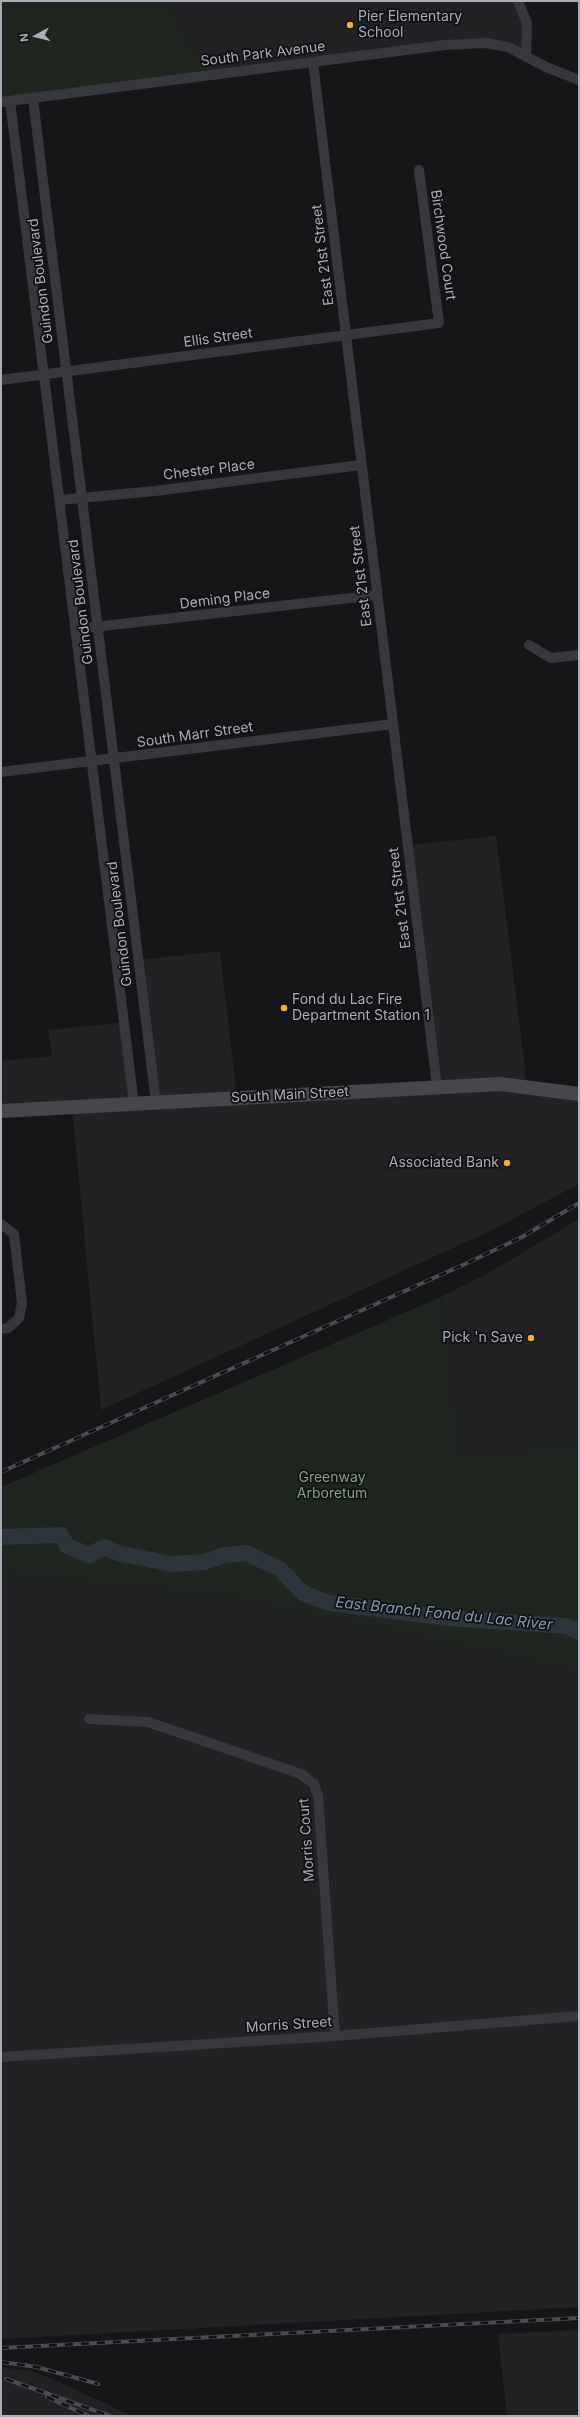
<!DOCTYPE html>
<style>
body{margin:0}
#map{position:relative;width:580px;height:2417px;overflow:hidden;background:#161618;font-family:Inter,sans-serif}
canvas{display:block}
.frame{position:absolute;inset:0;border:2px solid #a8adb8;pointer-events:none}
.north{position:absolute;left:16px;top:16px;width:40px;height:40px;-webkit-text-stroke:3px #111113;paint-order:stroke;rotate:263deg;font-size:11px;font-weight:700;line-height:16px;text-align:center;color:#a8adb8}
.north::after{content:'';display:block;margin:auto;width:14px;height:18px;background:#a8adb8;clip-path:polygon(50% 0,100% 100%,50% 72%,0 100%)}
</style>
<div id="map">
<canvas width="580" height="2417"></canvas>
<div class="frame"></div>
<div class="north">N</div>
</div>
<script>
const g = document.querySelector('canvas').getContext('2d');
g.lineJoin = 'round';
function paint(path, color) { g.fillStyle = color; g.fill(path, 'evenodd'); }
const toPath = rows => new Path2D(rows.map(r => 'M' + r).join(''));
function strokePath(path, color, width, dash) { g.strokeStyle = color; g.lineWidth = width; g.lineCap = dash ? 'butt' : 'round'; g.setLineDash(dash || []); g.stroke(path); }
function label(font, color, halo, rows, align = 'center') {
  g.font = font + ' Inter,sans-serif'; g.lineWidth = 3.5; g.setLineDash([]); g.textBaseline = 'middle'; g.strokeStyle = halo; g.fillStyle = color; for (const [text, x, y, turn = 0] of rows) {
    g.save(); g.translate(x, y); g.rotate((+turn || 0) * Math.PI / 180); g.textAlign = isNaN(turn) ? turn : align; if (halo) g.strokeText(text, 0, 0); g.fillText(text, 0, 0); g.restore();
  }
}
const built = toPath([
 [163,1,518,1,521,6,526,57,494,43,209,75],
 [496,836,527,1086,579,1094,579,1184,492,1230,101,1410,72,1107,1,1111,1,1061,52,1056,48,1030,125,1022,134,1104,156,1103,138,960,220,951,237,1098,437,1087,408,845],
 [579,1219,579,1443,460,1458,441,1297,492,1271],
 [1,1573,236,1598,564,1668,579,1673,579,2307,1,2339],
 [579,2330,579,2416,507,2416,498,2334],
 [1,2367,31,2371,50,2378,133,2416,1,2416]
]);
const green = toPath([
 [1,1,163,1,209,75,1,101],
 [441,1297,460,1458,579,1443,579,1673,564,1668,236,1598,1,1573,1,1487]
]);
const river = toPath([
 [1,1537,61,1535,67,1546,89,1555,105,1547,117,1553,172,1564,204,1562,225,1555,246,1553,280,1569,303,1593,329,1603,449,1618,567,1626,579,1632]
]);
const minor = toPath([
 [518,1,527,23,526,57],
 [313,62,437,1087],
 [33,99,156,1103],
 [10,101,134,1104],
 [1,102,445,45,486,43,508,47,546,67,579,80],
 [1,380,439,323,419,170],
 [59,500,155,491,361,465],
 [76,629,377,595],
 [529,645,551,658,579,655],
 [1,772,393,724],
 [1,1224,14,1234,22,1303,19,1318,8,1328,1,1329],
 [89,1719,148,1722,301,1774,314,1784,318,1796,335,2036],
 [1,2057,335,2036,579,2016]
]);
const secondary = toPath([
 [1,1111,500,1084,579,1094]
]);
const rail = toPath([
 [1,1472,465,1264,522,1237,579,1203],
 [1,2348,579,2318],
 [1,2362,37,2367,98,2384],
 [6,2379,110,2416],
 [47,2397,89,2416]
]);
const markers = [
 [350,25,4,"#f2b134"],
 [284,1008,4,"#f2b134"],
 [507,1163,4,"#f2b134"],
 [531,1338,4,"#f2b134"]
];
const poiNames = [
 ["Pier Elementary",358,17],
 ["School",358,33],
 ["Fond du Lac Fire",292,1000],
 ["Department Station 1",292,1016],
 ["Associated Bank",499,1163,"right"],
 ["Pick 'n Save",523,1338,"right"]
];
const streetNames = [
 ["South Park Avenue",263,54,-7],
 ["Birchwood Court",443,245,82],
 ["East 21st Street",323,255,-97],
 ["Guindon Boulevard",41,281,-97],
 ["Ellis Street",218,338,-8],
 ["Chester Place",209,470,-7],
 ["East 21st Street",361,576,-97],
 ["Deming Place",225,599,-7],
 ["Guindon Boulevard",81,602,-97],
 ["South Marr Street",195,735,-8],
 ["East 21st Street",400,898,-97],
 ["Guindon Boulevard",120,924,-97],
 ["South Main Street",290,1095,-3],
 ["Morris Court",307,1840,-94],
 ["Morris Street",289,2025,-4]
];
const parkNames = [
 ["Greenway",332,1478],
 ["Arboretum",332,1494]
];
const waterNames = [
 ["East Branch Fond du Lac River",444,1614,6]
];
paint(built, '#222225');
paint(green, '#1e261f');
strokePath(river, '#2c353c', 16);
strokePath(minor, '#37383d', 10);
strokePath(secondary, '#45474d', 14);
strokePath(rail, '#4a4c52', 4);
strokePath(rail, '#111113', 2.5, [8]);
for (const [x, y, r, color] of markers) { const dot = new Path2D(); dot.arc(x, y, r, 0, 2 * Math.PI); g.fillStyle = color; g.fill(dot); strokePath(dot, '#111113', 1.5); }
label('14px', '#a8adb8', '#111113', poiNames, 'left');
label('14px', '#a8adb8', '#111113', streetNames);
label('14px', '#7fa381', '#111113', parkNames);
label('italic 15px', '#7f9bb3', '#111113', waterNames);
</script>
